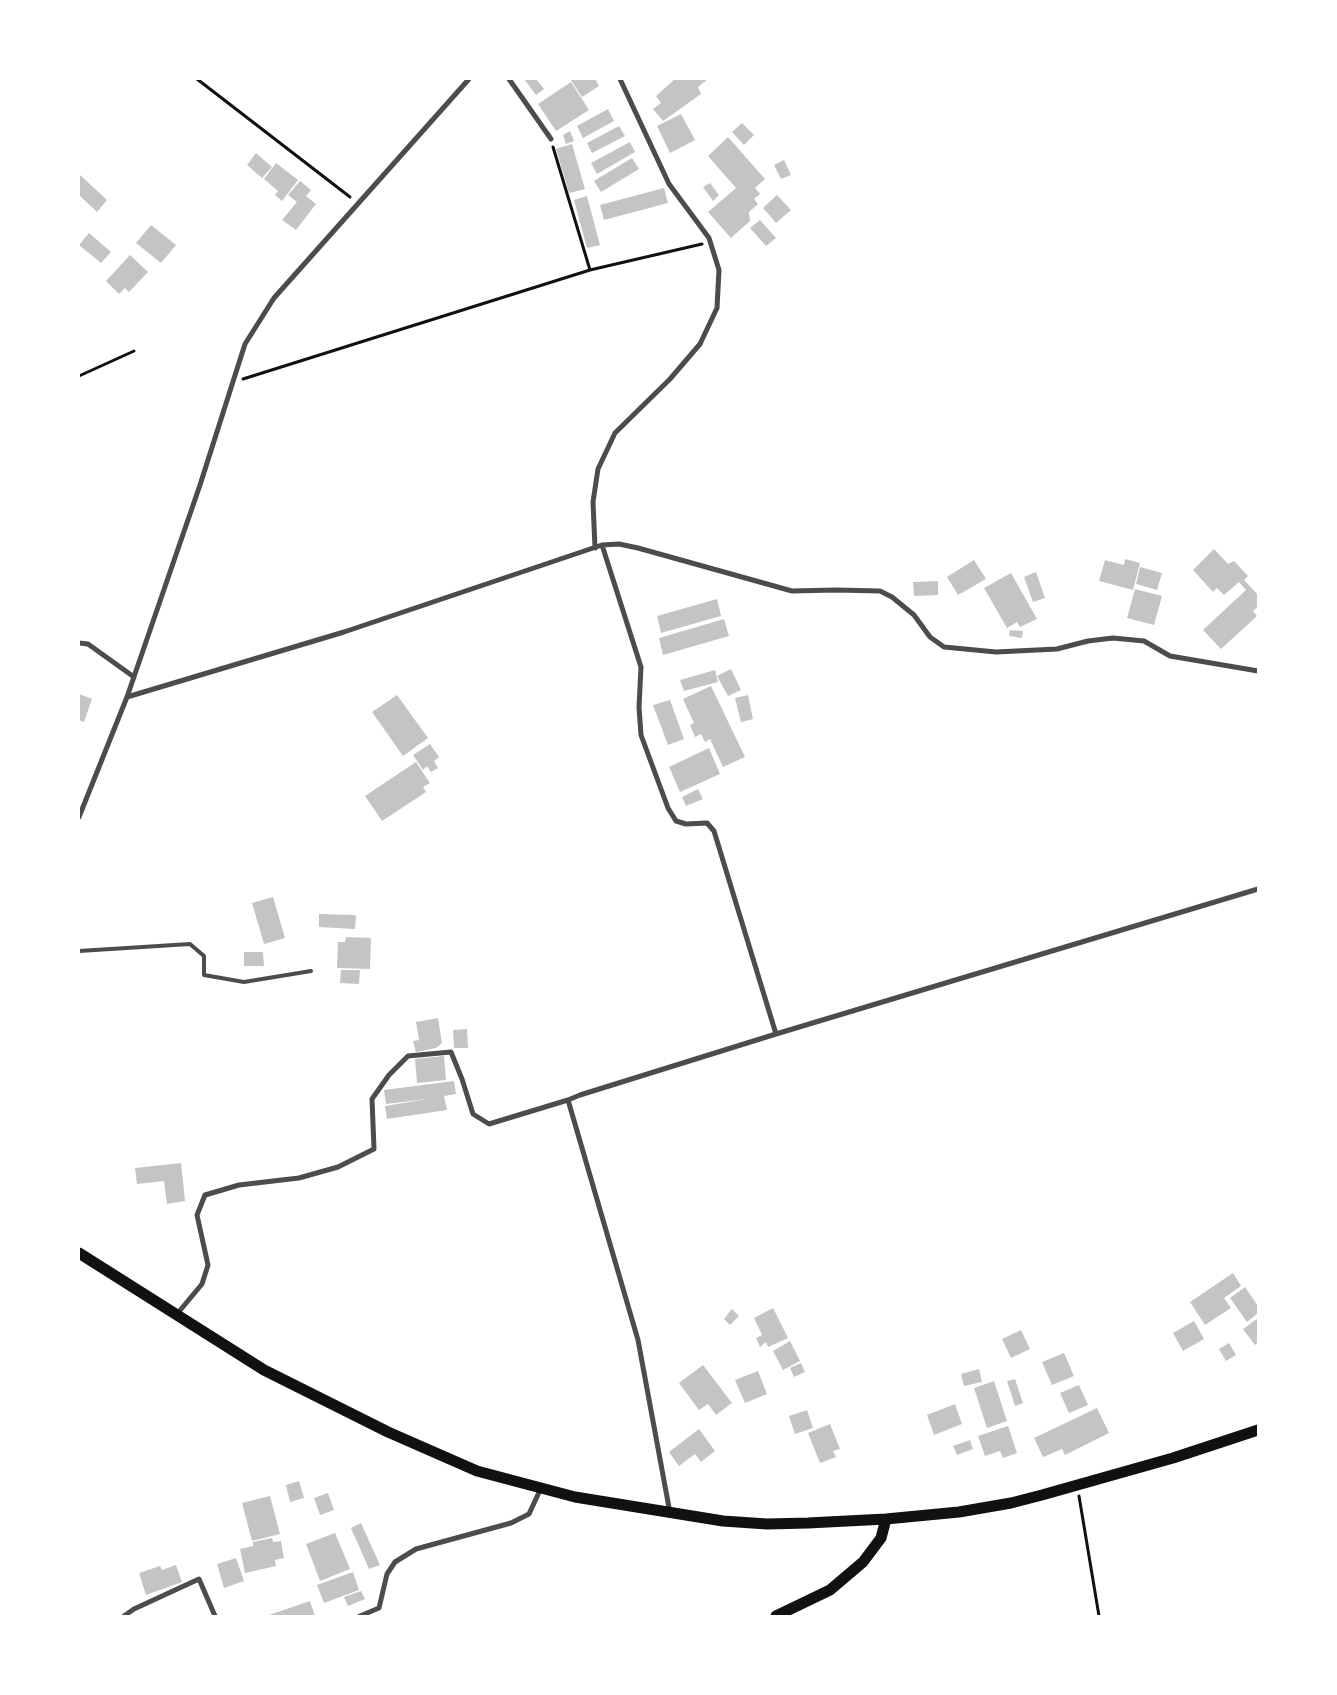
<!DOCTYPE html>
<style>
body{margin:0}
#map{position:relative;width:1337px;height:1695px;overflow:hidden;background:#fff;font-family:"IBM Plex Sans",sans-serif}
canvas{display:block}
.frame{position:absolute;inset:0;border:80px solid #fff;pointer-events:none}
</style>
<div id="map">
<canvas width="1337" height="1695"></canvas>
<div class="frame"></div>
</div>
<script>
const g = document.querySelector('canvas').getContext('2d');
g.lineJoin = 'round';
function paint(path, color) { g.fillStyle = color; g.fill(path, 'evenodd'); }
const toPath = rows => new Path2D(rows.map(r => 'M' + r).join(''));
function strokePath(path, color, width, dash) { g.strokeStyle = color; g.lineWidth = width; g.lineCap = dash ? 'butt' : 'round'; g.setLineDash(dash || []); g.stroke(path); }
const building = toPath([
 [524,79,536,79,544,89,536,95],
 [570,79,595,79,599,86,582,97],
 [675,79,708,79,698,87,701,94,663,121,653,109,661,103,656,96],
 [571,82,589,110,556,131,538,104],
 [608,109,614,121,583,138,577,126],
 [681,114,695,140,670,153,657,126],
 [742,123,754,135,744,145,732,132],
 [619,126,625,136,592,153,587,143],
 [570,131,574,141,566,144,563,135],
 [728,137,765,179,755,188,760,194,754,199,758,204,749,212,750,221,731,238,708,212,736,188,708,156],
 [630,142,635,152,597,174,591,163],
 [572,144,585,189,569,193,556,149],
 [256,153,272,167,262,178,247,165],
 [632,158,639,169,601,192,594,181],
 [784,160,791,175,781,179,774,165],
 [276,163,298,180,282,201,275,195,278,191,264,179],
 [80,175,107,200,97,212,79,195],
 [300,181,311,190,306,196,316,204,296,230,282,220,297,202,288,195],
 [710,183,719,195,713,201,703,187],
 [664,188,668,203,604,220,600,205],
 [777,195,791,210,776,223,763,208],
 [587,196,600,245,587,248,574,200],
 [760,220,776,238,766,246,750,228],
 [151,225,176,245,161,263,136,243],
 [89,233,111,252,101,263,79,245],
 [130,255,148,272,129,292,125,288,119,294,106,281],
 [1214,549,1228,564,1234,561,1248,576,1244,580,1258,595,1258,606,1253,611,1257,616,1221,649,1203,630,1246,590,1239,582,1224,595,1217,588,1213,592,1193,570],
 [1125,559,1140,563,1133,590,1099,581,1105,560,1124,565],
 [974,560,986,579,958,595,947,577],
 [1140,567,1162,573,1157,590,1136,584],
 [1036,572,1045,598,1033,602,1024,577],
 [1011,573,1037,619,1020,627,1017,622,1007,628,984,588],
 [938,581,938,595,914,596,913,582],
 [1135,589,1162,596,1154,625,1127,618],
 [717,599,721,616,661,633,657,616],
 [724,619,729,636,663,655,659,638],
 [1010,630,1023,631,1022,638,1009,636],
 [731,669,741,690,728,696,717,676],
 [715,670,718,682,684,691,680,680],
 [711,686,745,757,723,767,710,739,705,742,701,734,695,737,690,725,694,723,683,699],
 [79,694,92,699,84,722,79,720],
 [397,695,428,738,403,756,372,712],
 [748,695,753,719,741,722,735,698],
 [670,700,684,739,668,745,653,705],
 [430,744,439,757,434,761,438,768,431,772,427,766,423,770,413,755],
 [709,748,720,774,680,792,669,767],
 [416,762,430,783,423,787,426,792,382,821,365,796],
 [698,789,703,799,686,806,682,797],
 [273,897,285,938,264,944,252,903],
 [319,914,356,915,355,929,319,927],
 [346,937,371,938,370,969,337,968,338,942,345,942],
 [244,952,263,952,264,966,244,966],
 [341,970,360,970,359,984,340,983],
 [438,1018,442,1043,436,1048,416,1052,413,1041,419,1040,416,1022],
 [467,1029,468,1048,454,1048,453,1030],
 [444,1056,446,1080,417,1083,415,1059],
 [454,1081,456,1094,444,1096,447,1110,387,1119,385,1106,427,1099,386,1104,384,1090],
 [181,1163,185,1201,167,1204,164,1181,137,1184,135,1168],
 [1233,1273,1241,1286,1224,1298,1231,1308,1205,1325,1190,1302],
 [1245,1287,1258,1306,1258,1313,1247,1322,1230,1298],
 [773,1308,788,1338,768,1347,766,1342,760,1347,756,1338,762,1335,754,1318],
 [732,1309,739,1316,730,1325,724,1319],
 [1258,1318,1258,1342,1255,1345,1243,1329],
 [1194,1321,1204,1339,1183,1351,1173,1333],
 [1021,1330,1030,1349,1011,1358,1002,1339],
 [790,1341,800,1361,783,1370,773,1351],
 [1229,1343,1236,1355,1226,1361,1219,1349],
 [1064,1353,1074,1376,1052,1385,1042,1362],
 [801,1363,805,1372,794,1377,790,1368],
 [703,1365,732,1403,716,1415,708,1404,699,1410,679,1383],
 [979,1369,982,1382,964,1386,961,1374],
 [758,1371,767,1394,745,1403,735,1380],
 [1015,1379,1023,1403,1015,1406,1007,1381],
 [994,1381,1007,1421,987,1428,974,1388],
 [1079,1385,1088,1405,1069,1413,1060,1393],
 [955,1404,962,1424,934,1435,927,1415],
 [1097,1408,1109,1433,1065,1455,1062,1449,1043,1457,1034,1438],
 [807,1410,813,1428,795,1434,789,1416],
 [830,1424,840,1449,833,1451,836,1457,820,1463,808,1433],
 [1008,1426,1017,1453,1003,1458,1000,1451,985,1456,978,1436],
 [699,1429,715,1451,701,1462,695,1454,679,1466,669,1452],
 [970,1440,973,1449,957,1455,953,1446],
 [299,1481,304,1498,290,1502,286,1485],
 [328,1493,334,1510,320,1515,314,1498],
 [270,1496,280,1534,252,1541,242,1503],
 [361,1523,380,1565,369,1569,351,1528],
 [335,1533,350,1569,320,1581,306,1544],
 [272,1538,273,1542,281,1541,284,1558,275,1560,276,1566,245,1573,240,1549,253,1546,253,1542],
 [236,1558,244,1581,224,1588,217,1564],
 [176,1565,182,1582,146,1595,139,1573,160,1566,162,1570],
 [353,1572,359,1590,324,1603,317,1585],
 [361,1591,365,1599,348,1606,344,1597],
 [310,1601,315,1616,266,1616]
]);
const path = toPath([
 [197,79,350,197],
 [553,147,590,270],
 [79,376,134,351],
 [243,379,590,270,702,244],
 [1079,1496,1099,1616]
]);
const service = toPath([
 [79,951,190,944,204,956,204,975,244,982,311,971]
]);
const minor = toPath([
 [509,79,551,139],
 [602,545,641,667,639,707,641,735,668,808,676,821,686,824,707,823,714,831,776,1034],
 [595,548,593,502,598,469,615,433,670,379,700,344,717,308,719,270,709,238,669,184,620,79],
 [79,643,88,644,134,677],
 [127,697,344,632,602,545,619,544,638,548,792,591,836,590,880,591,892,597,914,615,930,637,944,647,996,652,1057,649,1088,641,1113,638,1144,641,1170,656,1258,671],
 [79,817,127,697,200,485,245,344,274,298,469,79],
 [177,1314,202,1284,208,1265,197,1215,205,1195,239,1185,299,1178,338,1167,374,1149,372,1099,389,1075,408,1056,451,1052,462,1079,473,1114,489,1124,568,1100],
 [670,1513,638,1340,568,1100,580,1095,776,1034,1258,889],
 [124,1616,134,1609,199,1579,215,1616],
 [360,1616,379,1608,387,1574,395,1562,416,1549,511,1523,529,1514,541,1488]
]);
const trunk = toPath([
 [79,1253,264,1370,388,1432,477,1471,575,1497,723,1521,767,1524,808,1523,886,1519,959,1512,1011,1503,1042,1495,1173,1458,1258,1430],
 [776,1616,830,1590,863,1562,881,1538,886,1519]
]);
paint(building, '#c4c4c4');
strokePath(path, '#111', 3);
strokePath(service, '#4c4c4c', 4);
strokePath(minor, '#4c4c4c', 5);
strokePath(trunk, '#111', 11);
</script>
